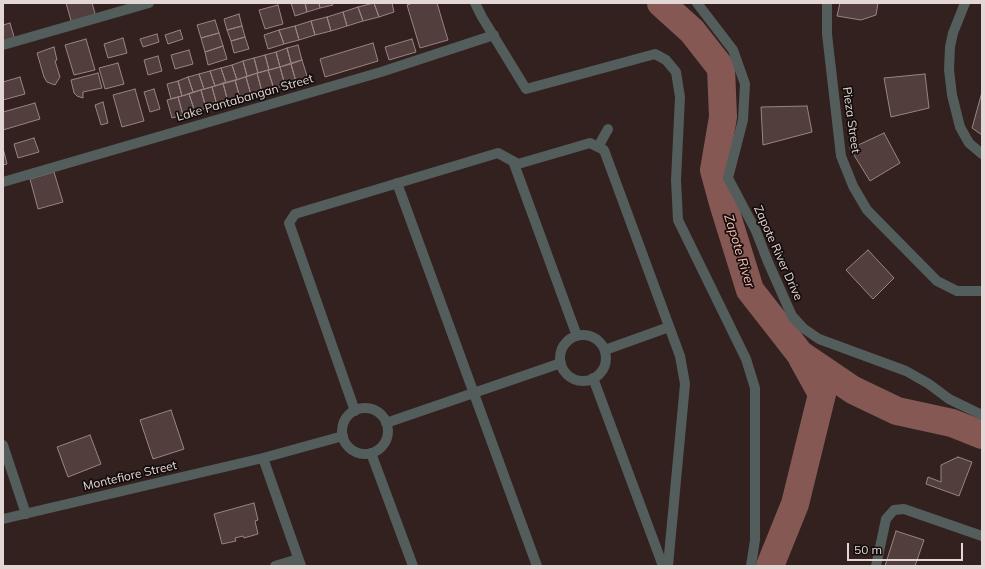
<!DOCTYPE html>
<style>
body{margin:0}
#map{position:relative;width:985px;height:569px;overflow:hidden;background:#32211f;font-family:Mulish,sans-serif}
canvas{display:block}
.frame{position:absolute;inset:0;border:4px solid #e3d7d5;pointer-events:none}
.scale{position:absolute;left:847px;top:543px;width:116px;height:18px;box-sizing:border-box;border:2px solid #e3d7d5;border-top:0;padding-left:5px;font-size:12px;line-height:14px;white-space:nowrap;color:#e3d7d5;-webkit-text-stroke:3px #140d0c;paint-order:stroke}
</style>
<div id="map">
<canvas width="985" height="569"></canvas>
<div class="frame"></div>
<div class="scale">50 m</div>
</div>
<script>
const g = document.querySelector('canvas').getContext('2d');
g.lineJoin = 'round';
const toPath = rows => new Path2D(rows.map(r => 'M' + r).join(''));
function strokePath(path, color, width, dash) { g.strokeStyle = color; g.lineWidth = width; g.lineCap = dash ? 'butt' : 'round'; g.setLineDash(dash || []); g.stroke(path); }
function paint(path, color) { g.fillStyle = color; g.fill(path, 'evenodd'); }
function label(font, color, halo, rows, align = 'center') {
  g.font = font + ' Mulish,sans-serif'; g.lineWidth = 3.5; g.setLineDash([]); g.textBaseline = 'middle'; g.strokeStyle = halo; g.fillStyle = color; for (const [text, x, y, turn = 0] of rows) {
    g.save(); g.translate(x, y); g.rotate((+turn || 0) * Math.PI / 180); g.textAlign = isNaN(turn) ? turn : align; if (halo) g.strokeText(text, 0, 0); g.fillText(text, 0, 0); g.restore();
  }
}
const river = toPath([
 [661,3,692,31,721,68,723,117,714,170,723,203,750,290,800,354,853,390,897,411,952,423,982,435],
 [770,566,795,504,822,394,802,358]
]);
const building = toPath([
 [66,3,92,3,96,17,72,24,66,3],
 [291,3,305,3,307,12,295,16,291,3],
 [305,3,319,3,320,8,307,12,305,3],
 [319,3,332,3,333,5,320,8,319,3],
 [374,3,392,3,394,12,379,17,374,3],
 [374,3,379,17,363,21,358,7,374,3],
 [413,3,437,3,448,40,420,48,407,5,413,3],
 [840,3,878,3,876,15,861,20,837,16,840,3],
 [278,5,283,24,265,29,259,10,278,5],
 [358,7,363,21,347,26,343,12,358,7],
 [343,12,347,26,331,31,327,17,343,12],
 [239,14,242,26,227,30,224,19,239,14],
 [327,17,331,31,315,35,311,21,327,17],
 [215,20,219,33,201,38,197,25,215,20],
 [311,21,315,35,299,40,295,26,311,21],
 [10,23,15,40,3,42,3,25,10,23],
 [242,26,245,37,231,41,227,30,242,26],
 [295,26,299,40,284,44,279,30,295,26],
 [180,30,183,39,168,44,165,35,180,30],
 [279,30,284,44,268,49,264,35,279,30],
 [219,33,223,46,205,52,201,38,219,33],
 [157,34,159,42,143,47,140,39,157,34],
 [245,37,249,49,234,53,231,41,245,37],
 [123,38,127,53,108,58,104,44,123,38],
 [86,39,95,70,74,75,65,45,86,39],
 [412,39,416,52,389,60,385,47,412,39],
 [373,43,378,61,325,77,320,59,373,43],
 [298,45,302,60,291,63,287,48,298,45],
 [223,46,227,59,208,65,205,52,223,46],
 [54,47,57,60,55,61,60,77,55,85,47,82,44,77,37,53,54,47],
 [287,48,291,63,280,67,276,52,287,48],
 [189,50,193,64,175,69,171,55,189,50],
 [276,52,280,67,269,70,265,55,276,52],
 [265,55,269,70,258,73,254,58,265,55],
 [158,56,162,71,148,75,144,60,158,56],
 [254,58,258,73,247,76,243,61,254,58],
 [302,60,308,79,296,82,291,64,302,60],
 [243,61,247,76,237,80,232,65,243,61],
 [118,63,124,84,105,89,99,68,118,63],
 [291,64,296,82,285,85,280,67,291,64],
 [232,65,237,80,226,83,221,68,232,65],
 [280,67,285,85,274,89,268,70,280,67],
 [221,68,226,83,215,86,210,71,221,68],
 [268,70,274,89,262,92,257,73,268,70],
 [210,71,215,86,204,89,199,74,210,71],
 [98,73,102,88,83,92,83,98,77,96,74,93,71,80,98,73],
 [257,73,262,92,251,95,246,77,257,73],
 [199,74,204,89,193,92,188,77,199,74],
 [925,74,929,108,891,117,884,78,925,74],
 [20,77,25,94,3,100,3,82,20,77],
 [188,77,193,92,182,96,178,81,188,77],
 [246,77,251,95,240,98,235,80,246,77],
 [235,80,240,98,228,102,223,83,235,80],
 [178,81,182,96,171,99,167,84,178,81],
 [223,83,228,102,217,105,212,87,223,83],
 [212,87,217,105,206,108,201,90,212,87],
 [135,89,144,121,122,127,113,95,135,89],
 [154,89,160,109,150,112,144,92,154,89],
 [201,90,206,108,195,112,189,94,201,90],
 [982,92,982,135,972,128,982,92],
 [189,94,195,112,183,115,178,97,189,94],
 [178,97,183,115,172,118,167,100,178,97],
 [103,102,108,123,101,125,95,105,103,102],
 [35,103,40,119,3,130,3,112,35,103],
 [807,106,812,132,763,145,761,107,807,106],
 [884,133,900,163,870,181,849,147,854,147,884,133],
 [34,138,39,152,18,158,14,144,34,138],
 [3,148,7,164,3,165,3,148],
 [54,172,63,202,38,209,30,179,54,172],
 [868,250,894,278,873,299,846,270,868,250],
 [171,410,184,449,153,459,140,420,171,410],
 [90,435,101,464,68,477,57,447,90,435],
 [958,457,972,462,959,496,926,484,928,477,941,482,941,465,958,457],
 [254,503,258,520,255,521,258,534,244,538,243,536,235,538,236,541,222,544,214,514,254,503],
 [896,531,924,540,915,566,885,566,896,531]
]);
const minor = toPath([
 [475,3,482,17,526,89,655,54,666,60,676,72,680,97,676,180,678,220,746,359,755,388,755,540,751,566],
 [827,3,827,34,841,156,853,186,867,210,937,281,957,291,982,291],
 [965,3,953,33,950,47,949,70,952,95,960,127,969,143,982,154],
 [3,45,149,3],
 [598,147,608,129],
 [513,161,577,336],
 [3,182,381,72,494,35],
 [397,183,537,566],
 '560 358a23 23 0 1 1 46 0a23 23 0 1 1-46 0Z',
 [605,350,669,327],
 [593,378,663,566],
 '342 431a23 23 0 1 1 46 0a23 23 0 1 1-46 0Z',
 [355,411,289,223,295,214,498,153,518,164,590,143,604,150,680,356,685,384,668,566],
 [386,423,561,363],
 [3,445,26,514],
 [371,453,413,566],
 [263,458,301,566],
 [3,519,263,458,343,436],
 [275,566,298,559],
 [876,566,886,519,894,510,904,509,982,536]
]);
const tertiary = toPath([
 [697,3,733,50,745,84,743,120,728,178,756,231,768,262,792,316,803,328,819,339,906,371,929,384,949,399,982,415]
]);
const streetNames = [
 ["Lake Pantabangan Street",245,98,-16],
 ["Pieza Street",851,120,82],
 ["Zapote River Drive",778,253,66],
 ["Montefiore Street",130,476,-13]
];
const waterNames = [
 ["Zapote River",739,251,73]
];
strokePath(river, '#855854', 28);
paint(building, '#523f3d');
strokePath(building, '#998481', 1);
strokePath(minor, '#535d5c', 10);
strokePath(tertiary, '#535d5c', 10);
label('12px', '#e3d7d5', '#140d0c', streetNames);
label('italic 13px', '#f9bcb5', '#140d0c', waterNames);
</script>
